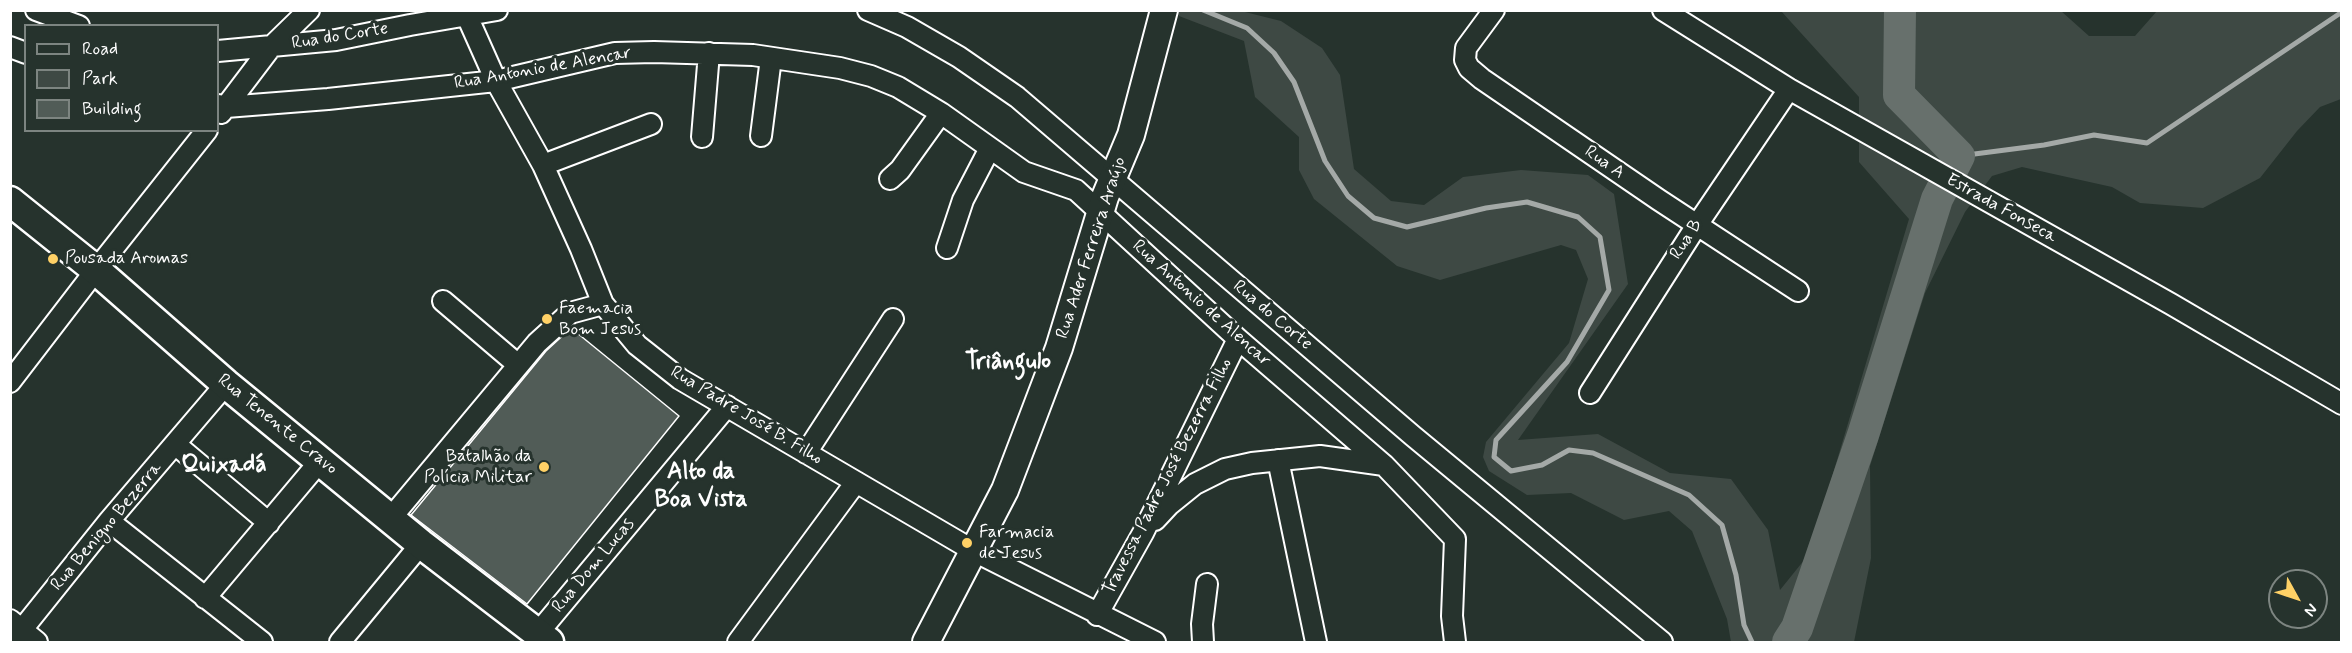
<!DOCTYPE html>
<meta charset="utf-8">
<style>
body{margin:0}
#map{position:relative;width:2352px;height:653px;overflow:hidden;background:#26332d;font-family:Mynerve,sans-serif}
canvas{display:block}
.frame{position:absolute;inset:0;border:12px solid #fff;pointer-events:none}
.legend{position:absolute;left:24px;top:24px;width:195px;height:108px;box-sizing:border-box;background:#26332d;border:2px solid #7d8581;margin:0;padding:8px 10px;list-style:none;font-size:18px;color:#fff}
.legend li{display:flex;align-items:center;gap:12px;height:30px}
.legend b{width:30px;border:2px solid #7d8581}
.north{position:absolute;left:2268px;top:569px;width:60px;height:60px;box-sizing:border-box;background:#26332d;border:2px solid #7d8581;border-radius:50%;rotate:130deg;font-size:16px;font-weight:700;line-height:24px;text-align:center;color:#fff}
.north::after{content:'';display:block;margin:auto;width:21px;height:27px;background:#ffd166;clip-path:polygon(50% 0,100% 100%,50% 72%,0 100%)}
</style>
<div id="map">
<canvas width="2352" height="653"></canvas>
<div class="frame"></div>
<ul class="legend">
<li><b style="height:8px;background:#26332d"></b>Road</li>
<li><b style="height:16px;background:#3e4944"></b>Park</li>
<li><b style="height:16px;background:#515c57"></b>Building</li>
</ul>
<div class="north">N</div>
</div>
<script>
const g = document.querySelector('canvas').getContext('2d');
g.lineJoin = 'round';
function paint(path, color) { g.fillStyle = color; g.fill(path, 'evenodd'); }
const toPath = rows => new Path2D(rows.map(r => 'M' + r).join(''));
function strokePath(path, color, width, dash) { g.strokeStyle = color; g.lineWidth = width; g.lineCap = dash ? 'butt' : 'round'; g.setLineDash(dash || []); g.stroke(path); }
function label(font, color, halo, rows, align = 'center') {
  g.font = font + ' Mynerve,sans-serif'; g.lineWidth = 6; g.setLineDash([]); g.textBaseline = 'middle'; g.strokeStyle = halo; g.fillStyle = color; for (const [text, x, y, turn = 0] of rows) {
    g.save(); g.translate(x, y); g.rotate((+turn || 0) * Math.PI / 180); g.textAlign = isNaN(turn) ? turn : align; if (halo) g.strokeText(text, 0, 0); g.fillText(text, 0, 0); g.restore();
  }
}
const green = toPath([
 [1179,11,1241,11,1281,21,1322,48,1340,75,1354,169,1391,201,1424,205,1463,177,1521,170,1588,175,1614,194,1628,284,1518,440,1598,434,1670,473,1731,479,1768,530,1780,590,1809,554,1909,219,1859,162,1859,97,1781,11,2061,11,2089,36,2135,36,2157,11,2341,11,2341,99,2320,107,2297,131,2260,178,2203,208,2140,203,2112,187,2022,167,1992,176,1965,212,1925,293,1870,466,1871,558,1854,642,1731,642,1727,619,1692,531,1669,511,1624,520,1571,493,1527,495,1489,471,1483,457,1486,442,1569,343,1588,279,1576,250,1561,245,1440,280,1397,266,1314,199,1299,170,1299,137,1255,97,1244,41,1179,16]
]);
const stream = toPath([
 [1203,10,1247,28,1274,53,1294,82,1325,161,1348,196,1374,218,1407,227,1486,208,1527,202,1578,217,1600,237,1609,290,1567,362,1496,440,1494,457,1511,471,1542,465,1569,450,1593,453,1689,495,1722,525,1736,575,1744,625,1752,642],
 [1959,156,2044,145,2094,135,2147,143,2342,12]
]);
const river = toPath([
 [1788,642,1797,628,1863,435,1937,199,1959,156,1899,95,1900,10]
]);
const building = toPath([
 [571,328,679,416,527,604,411,515,546,351,571,328]
]);
const minor = toPath([
 [36,10,79,26],
 [868,10,907,27,959,57,1017,97,1413,436,1662,642],
 [1494,10,1466,48,1465,60,1469,68,1482,79,1659,200,1798,291],
 [1663,10,1789,89,2171,304,2342,404],
 [467,16,496,81,543,165,581,249,603,304,637,345,680,379,974,551,1155,642],
 [10,47,26,53],
 [218,51,336,40,410,25,497,10],
 [218,105,226,107,328,99,496,81,615,53,654,52,753,55,840,68,871,76,898,87,941,113,1024,172,1076,190,1238,339,1384,465,1455,539,1452,616,1455,642],
 [221,113,271,47,309,10],
 [761,136,771,58],
 [702,137,709,53],
 [543,165,651,124],
 [890,179,900,170,941,113],
 [947,248,963,200,990,148],
 [443,301,517,364],
 [10,382,96,270,207,130],
 [1590,393,1697,225,1789,89],
 [175,444,269,523],
 [806,453,893,319],
 [1278,460,1316,642],
 [390,519,537,343,570,313,603,304],
 [1155,520,1169,505,1195,484,1225,469,1252,463,1320,456,1384,465],
 [109,521,262,642],
 [205,598,321,460],
 [1097,615,1143,533,1238,339],
 [10,620,37,642],
 [538,633,727,406],
 [12,642,109,521,226,384],
 [340,642,421,544],
 [738,642,856,482],
 [1203,642,1202,624,1207,584]
]);
const tertiary = toPath([
 [926,642,1005,490,1034,414,1059,348,1105,197,1131,135,1164,10]
]);
const secondary = toPath([
 [10,201,96,270,226,384,421,544,549,642]
]);
const markers = [
 [53,259,6,"#ffd166"],
 [547,319,6,"#ffd166"],
 [544,467,6,"#ffd166"],
 [967,543,6,"#ffd166"]
];
const streetNames = [
 ["Rua do Corte",340,37,-9],
 ["Rua Antonio de Alencar",543,69,-10],
 ["Rua A",1604,163,35],
 ["Estrada Fonseca",2001,209,29],
 ["Rua B",1687,240,-57],
 ["Rua Ader Ferreira Araújo",1092,248,-72],
 ["Rua Antonio de Alencar",1201,304,42],
 ["Rua do Corte",1272,316,40],
 ["Rua Padre José B. Filho",746,416,31],
 ["Rua Tenente Cravo",277,425,39],
 ["Travessa Padre José Bezerra Filho",1168,477,-63],
 ["Rua Benigno Bezerra",107,527,-50],
 ["Rua Dom Lucas",594,566,-50]
];
const poiNames = [
 ["Pousada Aromas",65,259],
 ["Faemacia",559,309],
 ["Bom Jesus",559,330],
 ["Batalhão da",532,457,"right"],
 ["Polícia Militar",532,478,"right"],
 ["Farmacia",979,533],
 ["de Jesus",979,554]
];
const districtNames = [
 ["Triângulo",1008,363],
 ["Quixadá",224,466],
 ["Alto da",701,473],
 ["Boa Vista",701,501]
];
paint(green, '#3e4944');
strokePath(stream, '#a4a9a7', 5);
strokePath(river, '#67706c', 32);
paint(building, '#515c57');
strokePath(building, '#fff', 1.5);
strokePath(minor, '#fff', 24);
strokePath(tertiary, '#fff', 30);
strokePath(secondary, '#fff', 33);
strokePath(minor, '#26332d', 20);
strokePath(tertiary, '#26332d', 26);
strokePath(secondary, '#26332d', 28);
for (const [x, y, r, color] of markers) { const dot = new Path2D(); dot.arc(x, y, r, 0, 2 * Math.PI); g.fillStyle = color; g.fill(dot); strokePath(dot, '#26332d', 2); }
label('18px', '#fff', '#26332d', streetNames);
label('18px', '#fff', '#26332d', poiNames, 'left');
label('bold 24px', '#fff', '#26332d', districtNames);
</script>
